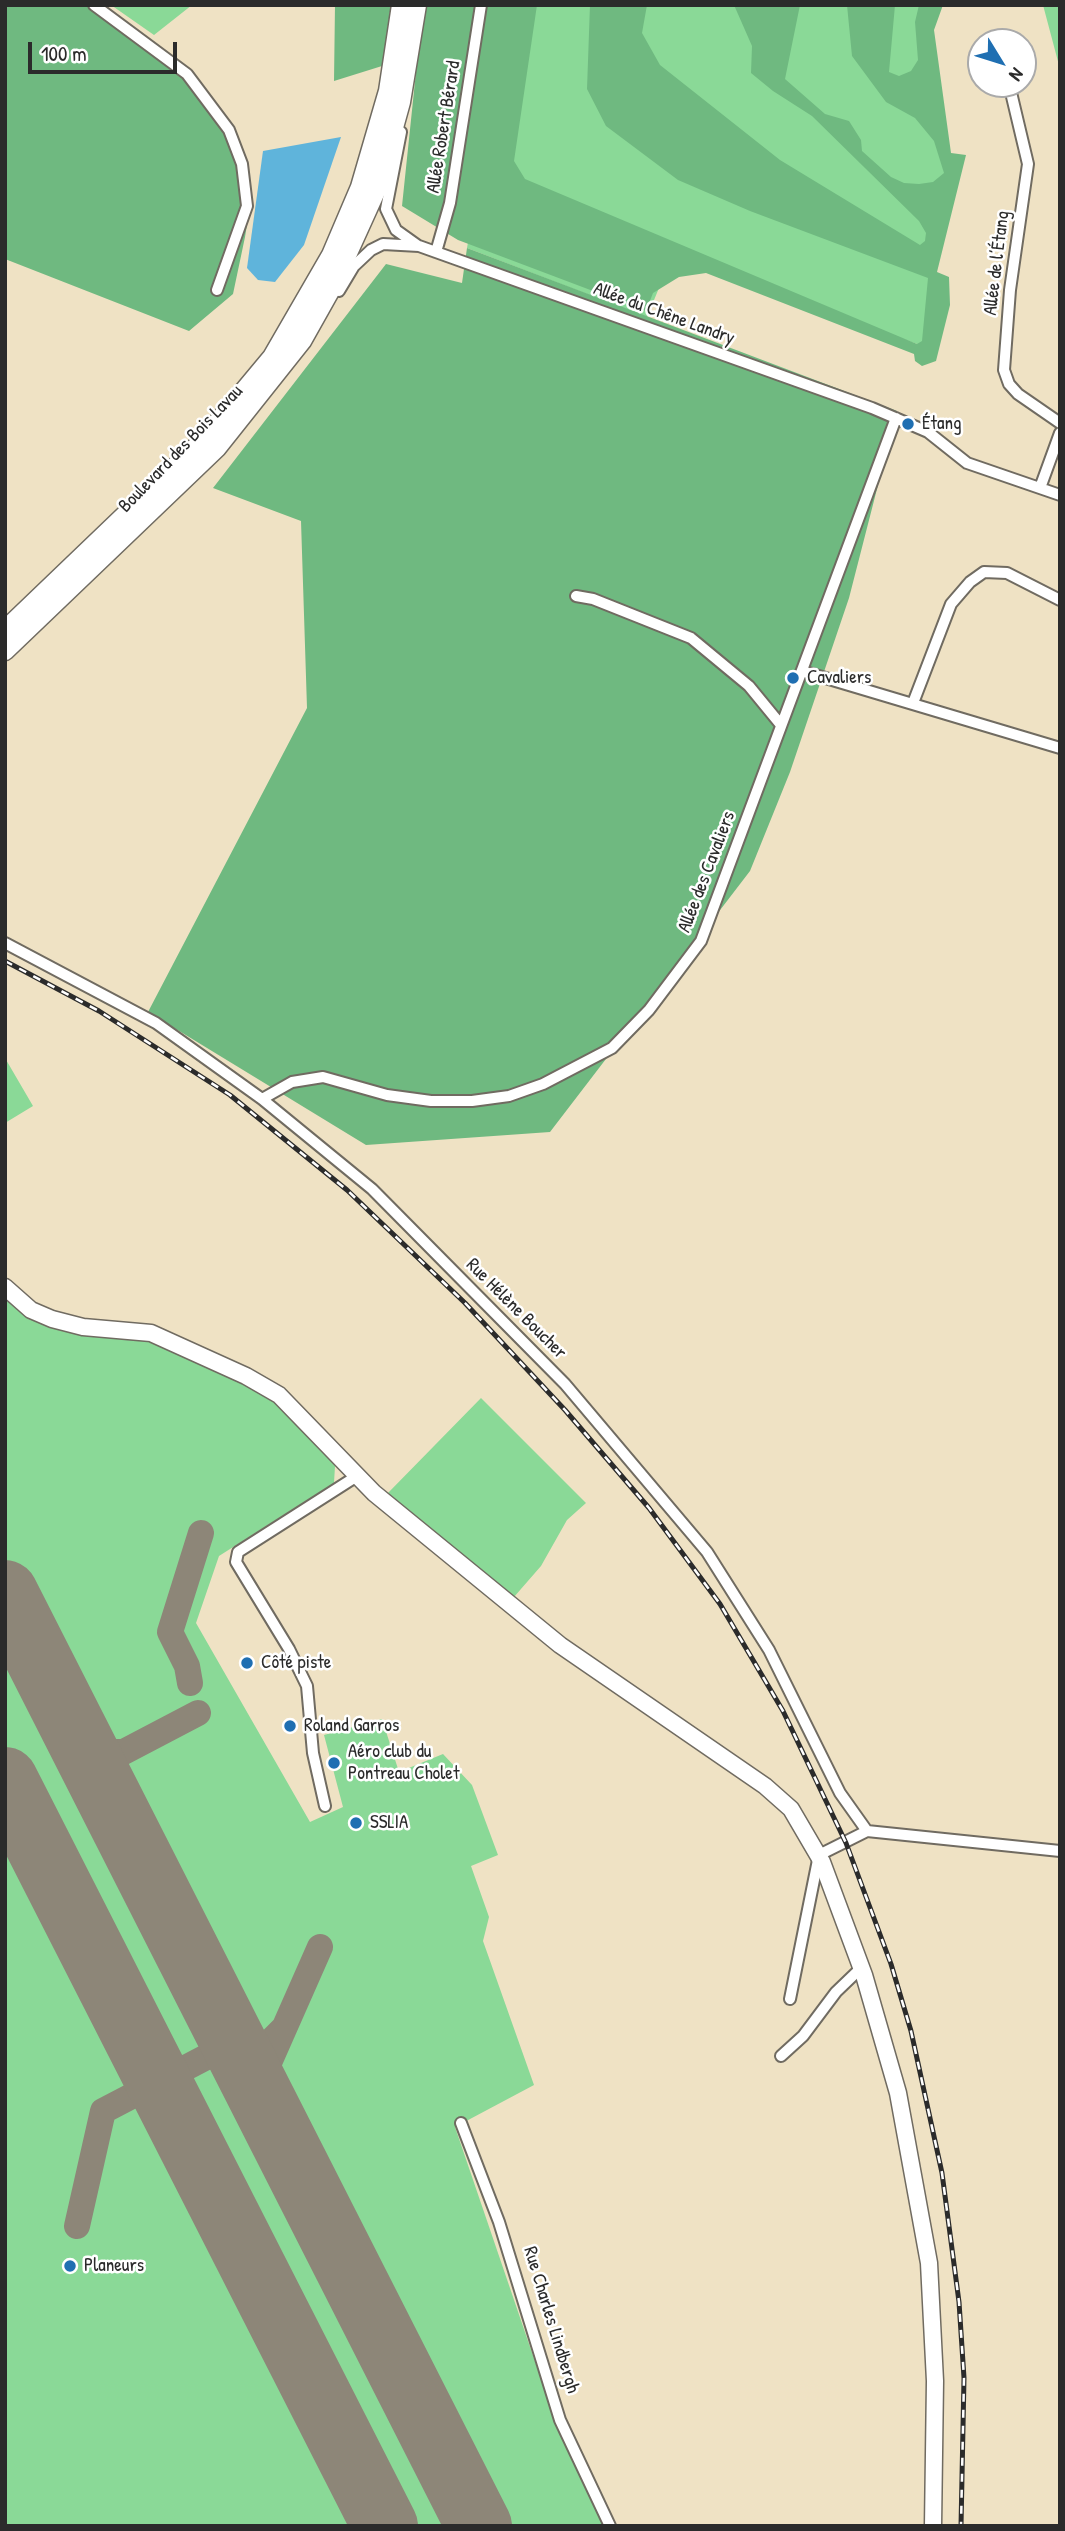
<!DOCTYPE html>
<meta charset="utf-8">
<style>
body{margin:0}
#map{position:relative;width:1065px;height:2531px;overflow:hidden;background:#efe2c4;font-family:"Patrick Hand",sans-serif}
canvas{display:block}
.frame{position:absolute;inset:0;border:7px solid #2b2b2b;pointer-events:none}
.north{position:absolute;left:967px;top:28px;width:70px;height:70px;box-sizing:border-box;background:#fff;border:2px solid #aaa;border-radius:50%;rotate:128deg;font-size:19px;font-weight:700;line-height:28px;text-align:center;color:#2b2b2b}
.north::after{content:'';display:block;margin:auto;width:24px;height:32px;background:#1f6fb2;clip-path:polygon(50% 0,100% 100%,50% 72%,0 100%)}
.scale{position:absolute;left:28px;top:42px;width:149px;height:32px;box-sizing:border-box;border:4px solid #2b2b2b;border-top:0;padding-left:9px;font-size:21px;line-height:24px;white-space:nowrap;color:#2b2b2b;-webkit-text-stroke:5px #fff;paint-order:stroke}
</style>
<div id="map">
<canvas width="1065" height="2531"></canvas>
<div class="frame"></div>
<div class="north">N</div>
<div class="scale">100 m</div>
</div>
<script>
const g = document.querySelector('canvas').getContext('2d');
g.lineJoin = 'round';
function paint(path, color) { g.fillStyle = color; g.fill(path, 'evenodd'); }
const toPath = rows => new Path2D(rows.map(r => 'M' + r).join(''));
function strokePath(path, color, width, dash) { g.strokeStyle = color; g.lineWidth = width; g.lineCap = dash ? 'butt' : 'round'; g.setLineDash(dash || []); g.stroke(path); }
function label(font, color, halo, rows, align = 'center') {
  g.font = font + ' "Patrick Hand",sans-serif'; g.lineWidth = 5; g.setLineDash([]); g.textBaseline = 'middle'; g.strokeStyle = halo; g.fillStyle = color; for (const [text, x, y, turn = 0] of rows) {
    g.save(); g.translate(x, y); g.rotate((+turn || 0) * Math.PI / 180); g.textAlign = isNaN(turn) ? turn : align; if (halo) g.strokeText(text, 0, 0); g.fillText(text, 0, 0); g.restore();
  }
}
const green = toPath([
 [111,5,192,5,154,35],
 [509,5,921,5,947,163,925,347,673,254,647,317,467,248],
 [1043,5,1060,5,1060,69],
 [5,1058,33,1106,5,1123],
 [5,1300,61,1331,142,1337,267,1392,292,1414,335,1466,334,1483,219,1556,196,1623,310,1822,343,1807,324,1735,382,1719,399,1772,443,1754,472,1785,498,1855,471,1866,489,1917,483,1941,534,2085,455,2127,556,2423,604,2526,5,2526],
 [481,1398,586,1503,567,1520,541,1566,514,1597,387,1494]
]);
const forest = toPath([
 [5,5,87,5,182,76,230,128,245,156,252,194,245,237,233,294,189,331,5,259],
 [335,5,391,5,382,66,334,81],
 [423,5,537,5,514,161,525,179,917,344,922,341,928,278,750,211,678,180,606,126,587,89,590,5,647,5,642,33,660,65,780,160,920,245,925,241,926,233,919,221,812,116,773,91,751,73,752,46,734,5,800,5,785,79,825,114,849,121,861,140,862,151,891,177,904,183,919,184,933,182,944,173,934,141,915,118,886,102,852,56,847,5,895,5,889,72,899,76,911,71,918,60,915,22,919,5,943,5,934,30,951,153,966,155,937,272,949,277,950,305,936,361,922,366,915,361,914,354,706,273,679,277,653,293,646,311,458,240,402,206],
 [467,248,897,411,849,598,790,772,750,871,550,1132,366,1145,148,1012,307,708,301,521,213,488,386,264,462,283]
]);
const water = toPath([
 [341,137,304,245,275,282,258,280,247,268,263,151]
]);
const taxiway = toPath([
 [190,1683,187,1666,170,1632,201,1533],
 [78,1736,97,1752,122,1752],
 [108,1794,105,1775,116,1756,198,1713],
 [222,2019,237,2037,256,2045,269,2043,284,2028],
 [272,2120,264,2094,264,2074,320,1947],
 [77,2226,103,2111,216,2052,223,2044,225,2026]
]);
const runway = toPath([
 [5,1593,479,2526],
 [5,1780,385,2526]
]);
const street = toPath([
 [94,5,187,74,229,130,242,164,247,206,217,290],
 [1009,84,1028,164,1010,290,1004,370,1009,384,1018,394,1060,423],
 [401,132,386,209,396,230,417,245],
 [436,252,450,203,481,5],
 [339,291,354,266,371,250,383,244,419,246,872,408,928,432,967,463,1060,495],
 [1040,488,1060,433],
 [576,596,593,599,691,638,749,686,781,725],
 [802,671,1060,748],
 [913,703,951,604,970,582,984,572,1007,573,1060,600],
 [5,943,156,1023,262,1099,372,1189,565,1384,707,1552,769,1650,840,1793,867,1831],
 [262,1099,292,1082,323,1077,387,1095,431,1101,472,1101,509,1096,543,1084,612,1048,649,1010,701,941,896,418],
 [325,1806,313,1753,307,1686,289,1649,236,1562,238,1552,357,1476],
 [790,1999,819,1855,867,1831,1060,1851],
 [781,2056,803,2036,836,1992,861,1968],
 [461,2123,499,2222,560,2420,610,2526]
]);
const secondary = toPath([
 [5,1287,31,1310,52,1319,83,1327,151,1333,246,1376,279,1395,374,1493,560,1645,765,1786,791,1809,822,1862,864,1975,898,2093,929,2263,935,2381,933,2526]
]);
const primary = toPath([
 [5,630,202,441,272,357,331,255,360,187,388,91,401,5],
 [5,651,217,448,302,341,334,284,377,189,401,102,417,5]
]);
const rail = toPath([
 [5,961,99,1011,230,1095,347,1190,465,1303,565,1410,649,1508,720,1604,783,1711,846,1843,891,1964,911,2031,942,2173,959,2302,964,2378,961,2526]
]);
const markers = [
 [908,424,7,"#1f6fb2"],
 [793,678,7,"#1f6fb2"],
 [247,1663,7,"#1f6fb2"],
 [290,1726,7,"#1f6fb2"],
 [334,1763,7,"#1f6fb2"],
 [356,1823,7,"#1f6fb2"],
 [70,2266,7,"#1f6fb2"]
];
const streetNames = [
 ["Allée Robert Bérard",444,127,-81],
 ["Allée de l’Étang",997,263,-83],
 ["Allée du Chêne Landry",664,314,20],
 ["Boulevard des Bois Lavau",181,449,-46],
 ["Allée des Cavaliers",707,872,-69],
 ["Rue Hélène Boucher",516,1309,45],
 ["Rue Charles Lindbergh",551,2320,73]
];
const poiNames = [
 ["Étang",922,424],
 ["Cavaliers",807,678],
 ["Côté piste",261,1663],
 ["Roland Garros",304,1726],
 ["Aéro club du",348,1752],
 ["Pontreau Cholet",348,1774],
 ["SSLIA",370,1823],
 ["Planeurs",84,2266]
];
paint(green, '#8ad997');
paint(forest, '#6fb980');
paint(water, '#5fb4db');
strokePath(taxiway, '#8d8678', 26);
strokePath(runway, '#8d8678', 66);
strokePath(street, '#706b61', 14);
strokePath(secondary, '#706b61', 19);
strokePath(primary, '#706b61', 21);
strokePath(street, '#fff', 10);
strokePath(secondary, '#fff', 16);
strokePath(primary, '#fff', 18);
strokePath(rail, '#2b2b2b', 5);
strokePath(rail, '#fff', 2.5, [8]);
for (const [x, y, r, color] of markers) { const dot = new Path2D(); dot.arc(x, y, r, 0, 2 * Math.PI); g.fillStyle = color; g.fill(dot); strokePath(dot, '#fff', 2.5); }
label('19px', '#2b2b2b', '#fff', streetNames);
label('19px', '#2b2b2b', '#fff', poiNames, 'left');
</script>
